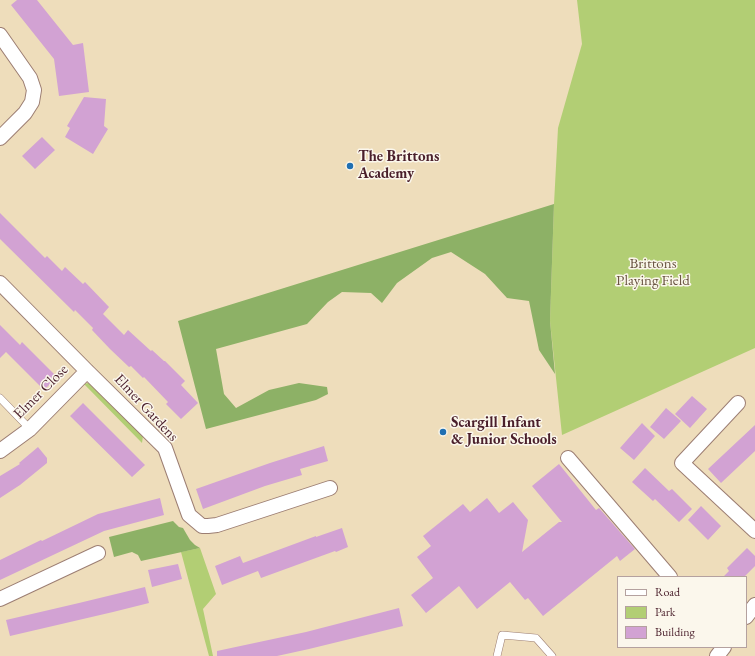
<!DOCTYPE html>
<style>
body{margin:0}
#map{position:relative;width:755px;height:656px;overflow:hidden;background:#edb;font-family:"EB Garamond",serif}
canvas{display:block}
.legend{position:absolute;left:617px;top:576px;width:130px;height:72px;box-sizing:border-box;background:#fbf7ec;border:1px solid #b4a19f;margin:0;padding:5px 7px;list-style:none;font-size:12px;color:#4a1f2b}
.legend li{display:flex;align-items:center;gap:8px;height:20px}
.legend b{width:20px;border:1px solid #b4a19f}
</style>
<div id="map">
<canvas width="755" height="656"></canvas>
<ul class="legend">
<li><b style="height:5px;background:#fff"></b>Road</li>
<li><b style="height:11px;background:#b2ce74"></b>Park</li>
<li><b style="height:11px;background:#d2a2d3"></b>Building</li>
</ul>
</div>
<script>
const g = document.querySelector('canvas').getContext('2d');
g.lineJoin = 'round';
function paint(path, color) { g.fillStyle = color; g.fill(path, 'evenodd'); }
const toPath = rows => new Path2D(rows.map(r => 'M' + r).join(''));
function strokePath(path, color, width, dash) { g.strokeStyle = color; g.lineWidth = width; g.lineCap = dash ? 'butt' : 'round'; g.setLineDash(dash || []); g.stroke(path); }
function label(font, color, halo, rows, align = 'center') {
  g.font = font + ' "EB Garamond",serif'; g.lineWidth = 3; g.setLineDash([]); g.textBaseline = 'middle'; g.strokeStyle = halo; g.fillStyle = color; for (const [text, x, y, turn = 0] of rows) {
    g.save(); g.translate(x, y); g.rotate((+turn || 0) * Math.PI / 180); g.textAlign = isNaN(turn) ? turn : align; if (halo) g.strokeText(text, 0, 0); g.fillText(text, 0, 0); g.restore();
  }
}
const green = toPath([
 [577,0,755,0,755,348,562,435,550,321,554,204,558,128,582,44],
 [88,383,94,386,143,436,142,443,84,384],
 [200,548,216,594,203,609,213,656,209,656,181,552]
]);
const forest = toPath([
 [554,204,550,321,555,374,539,350,529,301,507,298,485,274,451,252,432,258,397,283,382,303,371,293,342,292,328,302,307,324,216,349,224,394,236,408,269,390,299,383,327,387,328,394,316,400,206,429,178,321],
 [173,521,179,527,183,528,190,540,195,545,200,548,141,561,138,555,132,552,114,557,109,537]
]);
const building = toPath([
 [17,0,37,0,73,45,83,43,89,92,59,96,54,59,11,5],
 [84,97,106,99,104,126,108,129,93,154,65,137,70,128,67,126],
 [42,137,55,150,35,169,22,156],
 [0,213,45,258,47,256,62,271,65,267,83,284,85,282,109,307,103,314,124,335,128,330,151,351,152,350,164,361,165,361,185,381,181,385,198,403,181,419,166,404,168,402,144,377,143,378,131,366,129,367,110,349,92,330,93,328,75,310,74,312,0,239],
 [0,325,20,345,22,342,57,377,44,390,6,352,0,358],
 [692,396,707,409,690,428,675,414],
 [83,403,145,465,132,477,70,416],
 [666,408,681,421,664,439,650,427],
 [642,423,655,436,634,460,620,448],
 [755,425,755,451,721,483,708,469],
 [324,446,328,461,300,469,302,475,265,486,203,509,196,489,270,463],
 [38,447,47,458,47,463,20,485,0,498,0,476,20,464,19,463],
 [559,464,596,510,599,508,635,549,620,561,617,556,543,616,528,598,525,600,510,582,477,609,459,586,426,613,411,595,433,578,417,557,431,546,423,536,463,504,470,512,487,498,499,513,513,502,528,520,522,552,559,522,562,522,532,486],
 [645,468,669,491,672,489,692,509,679,522,655,499,653,501,632,482],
 [160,498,164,515,104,531,0,580,0,560,41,540,42,541,98,514],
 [701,506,721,526,708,540,688,520],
 [342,528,348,547,336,552,335,551,261,578,258,571,222,585,215,566,240,556,243,563,316,536,316,537],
 [747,548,755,556,755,566,744,577,723,577,729,571,727,568],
 [178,564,182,579,152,587,148,570],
 [145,587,149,603,113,612,10,636,6,620,79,603],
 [399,608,403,626,309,649,277,656,217,656,217,651,306,632]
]);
const service = toPath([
 [0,398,30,429],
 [497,656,502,635,536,638,552,656]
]);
const minor = toPath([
 [0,35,30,78,34,90,32,102,25,113,0,138],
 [0,283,87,371,165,448,189,515,202,526,208,526,217,525,330,488],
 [738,403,682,463,755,531],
 [0,451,30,429,87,371],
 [568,458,670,577],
 [0,599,98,553],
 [746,617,755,605],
 [717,656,724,647]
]);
const markers = [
 [350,166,4,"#1f6fb2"],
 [443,432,4,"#1f6fb2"]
];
const poiNames = [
 ["The Brittons",358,157],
 ["Academy",358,174],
 ["Scargill Infant",451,423],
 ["& Junior Schools",451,440]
];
const parkNames = [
 ["Brittons",653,264],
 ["Playing Field",653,281]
];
const streetNames = [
 ["Elmer Close",41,392,-45],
 ["Elmer Gardens",146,408,47]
];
paint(green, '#b2ce74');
paint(forest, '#8db166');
paint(building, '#d2a2d3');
strokePath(service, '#9c7e73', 8);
strokePath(minor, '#9c7e73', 16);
strokePath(service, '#fff', 7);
strokePath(minor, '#fff', 14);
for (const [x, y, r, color] of markers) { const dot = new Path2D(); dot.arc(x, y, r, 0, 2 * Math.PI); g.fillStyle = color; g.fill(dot); strokePath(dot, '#fbf7ec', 1.5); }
label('bold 15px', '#4a1f2b', '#fbf7ec', poiNames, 'left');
label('15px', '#695441', '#fbf7ec', parkNames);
label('15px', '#4a1f2b', '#fbf7ec', streetNames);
</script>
